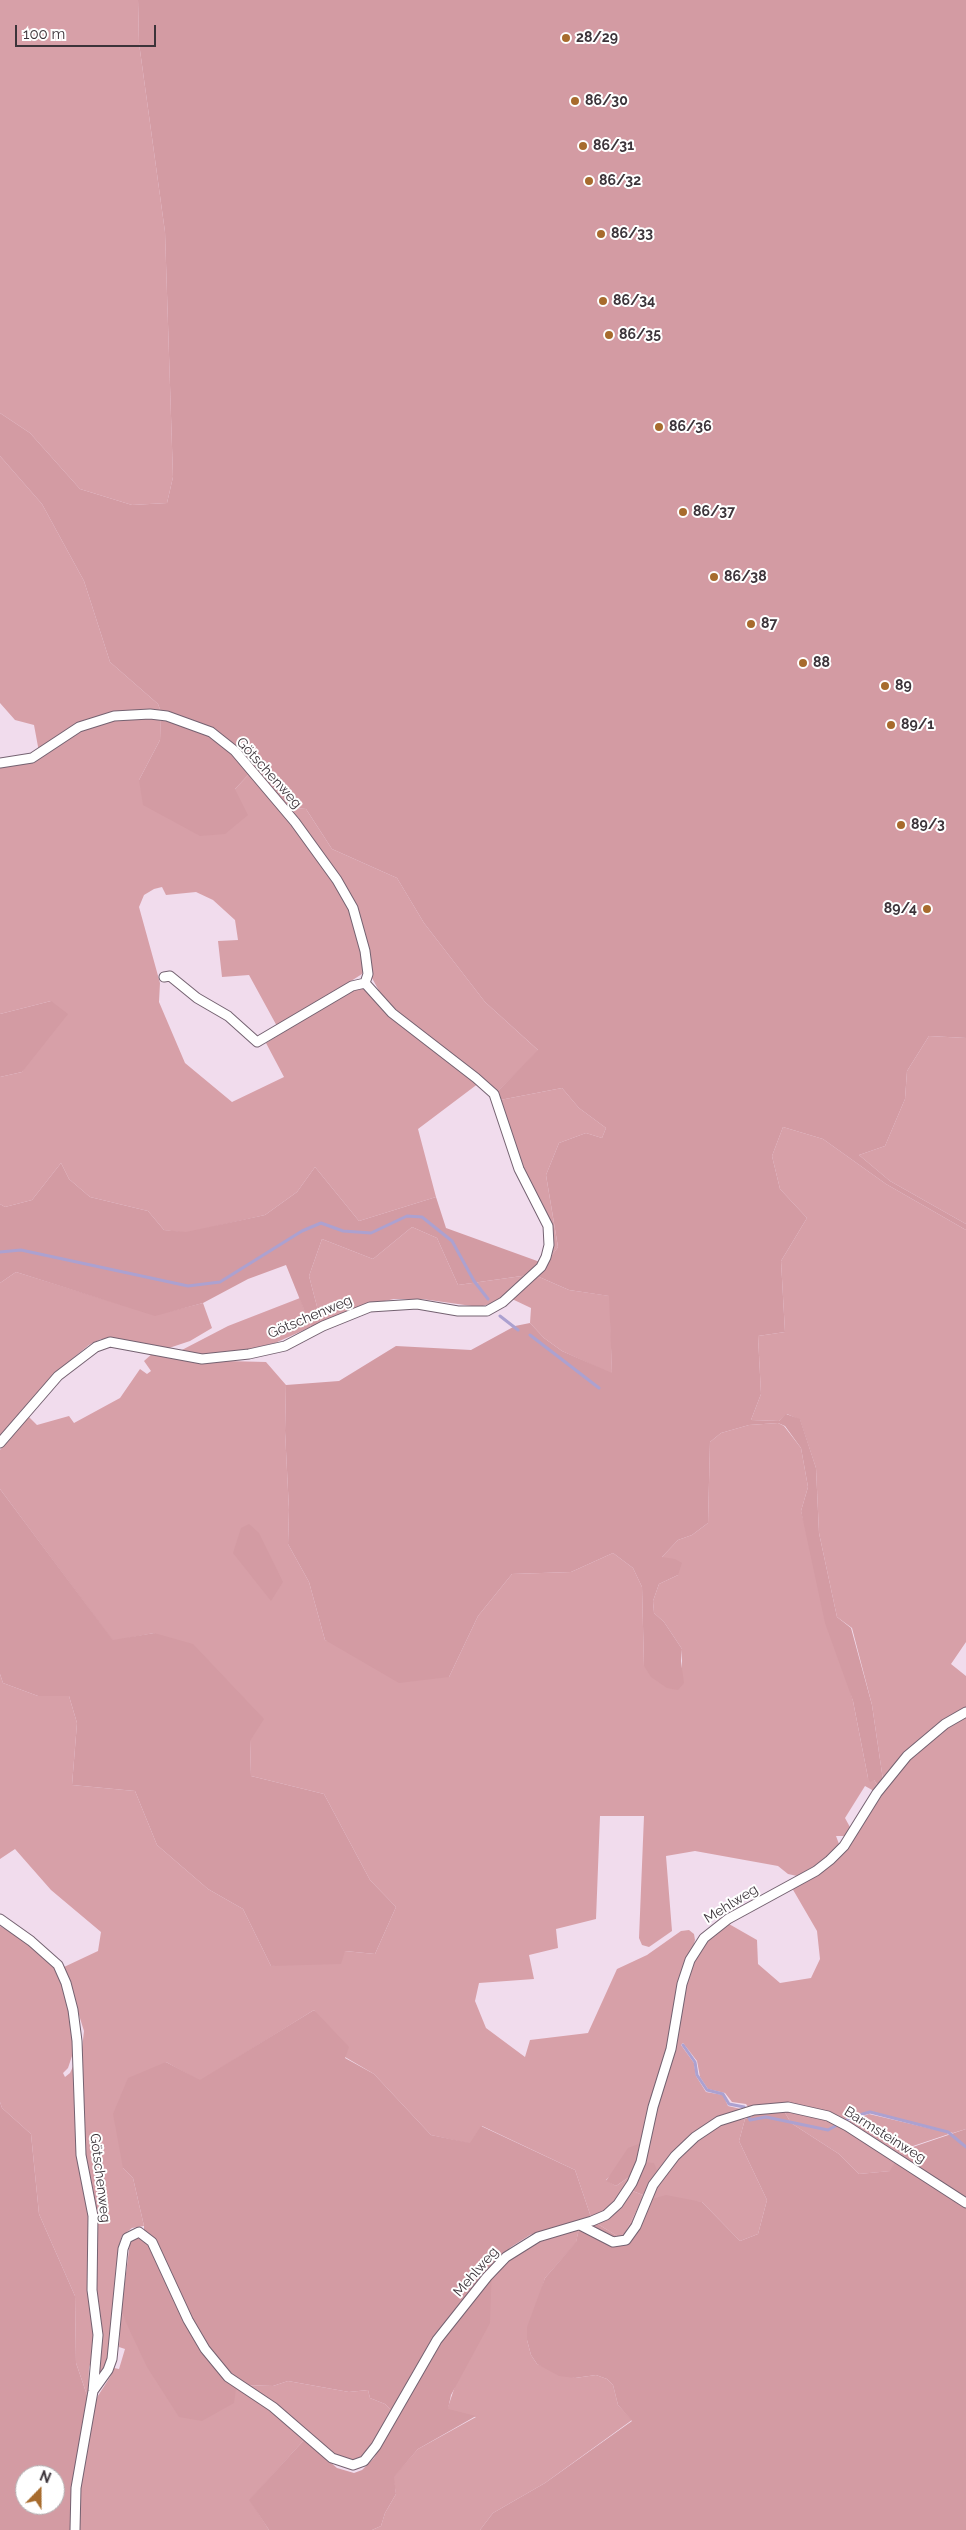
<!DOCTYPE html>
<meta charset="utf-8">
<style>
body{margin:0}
#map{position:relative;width:966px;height:2530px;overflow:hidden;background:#f1dced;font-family:Raleway,sans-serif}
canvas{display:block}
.north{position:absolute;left:15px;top:2465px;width:50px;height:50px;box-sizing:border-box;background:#fff;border:1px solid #b1aeb0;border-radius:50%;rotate:22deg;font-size:14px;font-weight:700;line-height:20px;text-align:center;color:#3c343a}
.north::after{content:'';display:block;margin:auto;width:18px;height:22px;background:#a76b2d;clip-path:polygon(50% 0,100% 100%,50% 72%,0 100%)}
.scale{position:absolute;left:15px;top:25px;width:141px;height:22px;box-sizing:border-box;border:2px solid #3c343a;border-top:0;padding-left:6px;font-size:15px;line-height:18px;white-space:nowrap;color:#3c343a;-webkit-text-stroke:4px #fff;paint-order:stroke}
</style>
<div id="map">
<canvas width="966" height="2530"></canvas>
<div class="north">N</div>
<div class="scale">100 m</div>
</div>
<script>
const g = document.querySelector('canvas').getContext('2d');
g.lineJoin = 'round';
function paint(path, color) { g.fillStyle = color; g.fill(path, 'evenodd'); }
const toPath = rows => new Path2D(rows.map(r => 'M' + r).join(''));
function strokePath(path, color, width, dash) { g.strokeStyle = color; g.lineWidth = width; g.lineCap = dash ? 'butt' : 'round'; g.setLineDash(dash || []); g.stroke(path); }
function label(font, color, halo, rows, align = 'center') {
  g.font = font + ' Raleway,sans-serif'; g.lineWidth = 4; g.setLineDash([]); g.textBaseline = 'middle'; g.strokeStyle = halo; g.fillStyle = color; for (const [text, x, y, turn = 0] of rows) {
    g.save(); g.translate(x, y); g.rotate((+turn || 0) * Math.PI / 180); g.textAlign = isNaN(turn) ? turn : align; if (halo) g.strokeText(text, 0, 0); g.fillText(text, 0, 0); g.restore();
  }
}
const green = toPath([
 [0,0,138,0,139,43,165,232,173,477,167,503,132,505,80,489,30,433,0,413],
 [0,456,42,504,84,581,110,662,158,704,161,712,87,721,67,729,39,752,34,725,15,720,0,703],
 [161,717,160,740,139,780,235,789,251,772,306,842,347,901,358,935,365,969,362,974,278,1028,249,975,222,977,218,941,238,940,235,920,213,900,196,892,166,895,162,887,154,889,144,895,139,907,160,983,159,1002,185,1063,232,1102,284,1077,266,1043,352,989,360,986,366,988,479,1083,418,1129,436,1197,359,1221,315,1167,297,1192,265,1215,186,1233,164,1230,148,1211,90,1197,69,1179,61,1163,32,1200,5,1207,0,1204,0,1077,22,1072,51,1001,0,1014,0,767,24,764,80,729,105,721],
 [286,807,306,809,332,849,397,878,424,923,485,1002,539,1051,496,1093,404,1018,384,1000,372,978,360,921],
 [929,1036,966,1038,966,1224,890,1181,859,1155,885,1146,905,1099,907,1071],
 [562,1088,579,1108,606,1128,602,1138,586,1133,559,1143,546,1175,558,1247,551,1257,553,1239,550,1224,524,1171,500,1100],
 [783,1127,823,1139,886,1184,966,1230,966,1642,951,1664,966,1676,966,1709,920,1739,883,1780,872,1705,852,1628,837,1617,819,1533,816,1468,800,1420,787,1414,779,1421,751,1420,761,1394,758,1336,785,1332,781,1261,807,1218,780,1189,772,1156],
 [412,1227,437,1238,458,1285,529,1275,497,1302,479,1307,422,1299,394,1299,366,1305,321,1322,309,1276,322,1239,373,1259],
 [16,1272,155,1315,203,1303,212,1328,190,1341,169,1348,157,1348,116,1339,101,1339,89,1345,67,1363,31,1400,0,1437,0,1283],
 [537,1276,569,1290,610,1296,612,1374,562,1351,544,1338,530,1323,531,1308,512,1299],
 [300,1298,311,1327,275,1343,234,1353,204,1355,178,1352,228,1326],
 [153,1353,188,1360,266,1362,286,1385,285,1431,289,1510,288,1544,309,1582,325,1640,449,1677,478,1616,512,1574,571,1572,613,1553,633,1568,642,1587,644,1666,682,1670,682,1649,664,1622,654,1613,653,1601,659,1584,678,1575,662,1557,678,1540,692,1535,708,1523,710,1442,721,1433,749,1425,778,1423,784,1426,801,1448,808,1487,801,1511,853,1701,868,1778,874,1780,878,1786,874,1791,865,1786,845,1818,851,1829,846,1836,836,1836,839,1844,825,1860,797,1876,788,1874,778,1866,695,1851,666,1856,672,1931,649,1947,642,1945,639,1938,644,1816,600,1816,596,1919,556,1929,558,1948,529,1955,534,1979,479,1983,475,2001,486,2028,525,2057,530,2040,588,2033,617,1969,647,1955,681,1931,689,1930,694,1934,695,1940,644,2142,606,2180,616,2186,632,2175,622,2193,607,2210,591,2217,575,2170,482,2126,471,2144,431,2135,374,2074,345,2057,314,2010,200,2081,166,2062,123,2168,133,2178,144,2226,132,2228,122,2236,119,2245,116,2295,108,2364,99,2375,97,2305,85,2163,82,2049,84,2031,64,1967,98,1951,101,1932,51,1890,15,1849,0,1859,0,1674,3,1683,38,1696,69,1696,77,1723,72,1785,135,1791,157,1845,208,1889,243,1909,271,1966,345,1951,375,1954,396,1907,370,1880,324,1794,251,1776,250,1741,154,1633,113,1641,0,1489,0,1450,26,1414,37,1425,69,1416,74,1423,120,1398,140,1369,147,1374,151,1371,144,1361],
 [966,1715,966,2129,953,2133,870,2111,843,2120,807,2106,771,2103,749,2108,746,2104,732,2102,725,2093,708,2089,700,2077,697,2061,683,2043,681,2045,694,2063,696,2076,706,2092,723,2095,728,2106,741,2109,719,2118,658,2173,644,2162,686,1983,696,1957,706,1940,722,1927,729,1924,757,1940,758,1964,780,1983,811,1978,820,1959,817,1931,792,1888,826,1868,900,1767,950,1724],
 [0,1926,32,1945,60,1973,65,1986,75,2047,68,2068,63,2073,65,2077,70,2073,76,2060,90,2218,95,2329,95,2348,89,2368,88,2398,76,2363,75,2296,39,2214,31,2134,2,2108,0,2102],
 [784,2111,811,2114,835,2122,895,2163,891,2171,859,2174,839,2154,791,2123],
 [869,2114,945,2132,949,2134,901,2150,898,2157,847,2122],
 [745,2119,739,2141,767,2200,758,2234,740,2241,702,2202,647,2200,680,2156,697,2140,728,2121],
 [630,2190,643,2195,641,2202,622,2239,596,2223],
 [579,2228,576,2243,545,2278,527,2340,531,2355,537,2364,575,2378,596,2375,607,2379,613,2385,618,2405,632,2420,545,2483,493,2513,480,2530,372,2530,381,2526,385,2513,396,2494,393,2477,418,2449,476,2417,447,2410,492,2275,530,2243],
 [121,2312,132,2332,236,2388,270,2410,304,2440,250,2500,269,2530,77,2530,79,2498,94,2402,110,2377,114,2368,119,2369,125,2349,119,2347],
 [288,2381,349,2392,368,2390,370,2398,385,2404,392,2411,372,2447,361,2458,348,2461,335,2457,240,2385,273,2386]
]);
const forest = toPath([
 [138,0,966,0,966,1038,929,1036,907,1071,905,1099,885,1146,859,1155,890,1181,966,1224,966,1230,886,1184,823,1139,783,1127,772,1156,780,1189,807,1218,781,1261,785,1332,758,1336,761,1394,751,1420,779,1421,786,1414,800,1419,816,1468,819,1533,837,1617,851,1628,872,1705,883,1780,878,1786,874,1780,870,1782,868,1778,853,1701,825,1623,801,1511,808,1487,801,1448,785,1426,778,1423,749,1425,721,1433,710,1442,708,1523,692,1535,678,1540,662,1557,675,1559,682,1563,678,1575,659,1584,653,1601,654,1613,664,1622,682,1649,681,1661,684,1683,678,1690,667,1688,651,1677,644,1666,642,1587,633,1568,613,1553,571,1572,512,1574,478,1616,449,1677,399,1683,325,1640,309,1582,288,1544,289,1510,285,1431,286,1385,339,1381,396,1346,471,1350,515,1326,530,1323,544,1338,562,1351,612,1373,609,1296,569,1290,537,1276,558,1247,546,1175,559,1143,586,1133,602,1138,606,1128,579,1108,562,1088,500,1100,496,1093,538,1050,485,1002,424,923,397,878,332,849,306,809,286,807,251,772,235,789,248,815,225,834,200,836,143,805,139,780,160,740,161,712,158,704,110,662,84,581,42,504,0,456,0,413,30,433,80,489,132,505,167,503,173,477,165,232,139,43],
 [51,1001,68,1014,22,1072,0,1077,0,1014],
 [61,1163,69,1179,90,1197,148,1211,164,1230,186,1232,265,1215,297,1192,315,1167,359,1221,436,1197,446,1228,540,1262,529,1275,458,1285,437,1238,412,1227,373,1259,322,1239,309,1276,321,1322,311,1327,286,1265,248,1279,203,1303,155,1316,16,1272,0,1283,0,1204,5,1207,32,1200],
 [0,1489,113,1640,154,1633,193,1644,264,1719,250,1741,251,1776,324,1794,370,1880,396,1907,375,1954,345,1951,341,1964,271,1966,243,1909,208,1889,157,1845,135,1791,72,1785,77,1723,69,1696,38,1696,3,1683,0,1674],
 [249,1524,259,1533,283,1582,271,1601,233,1553,241,1528],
 [314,2010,349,2047,345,2058,374,2074,431,2135,470,2143,481,2126,575,2170,591,2217,530,2235,511,2247,492,2264,490,2323,451,2395,448,2409,476,2416,418,2449,394,2477,396,2494,385,2513,381,2526,372,2530,269,2530,249,2500,304,2440,337,2468,354,2473,362,2470,374,2458,394,2420,392,2411,385,2404,370,2398,368,2390,349,2392,288,2381,273,2386,240,2385,236,2388,234,2403,202,2421,179,2417,147,2367,121,2312,130,2242,137,2238,144,2239,144,2226,133,2178,123,2168,113,2114,128,2078,166,2062,200,2080],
 [0,2102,2,2108,31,2134,39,2214,75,2296,76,2363,88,2398,73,2484,71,2530,0,2530],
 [25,2475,55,2475,55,2505,25,2505],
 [784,2111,791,2123,839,2154,859,2174,890,2171,901,2151,966,2129,966,2530,480,2530,493,2513,545,2483,632,2421,618,2405,613,2385,607,2379,596,2375,575,2378,559,2376,537,2364,531,2355,527,2340,527,2327,545,2278,576,2242,579,2228,596,2223,622,2239,641,2202,666,2195,702,2202,740,2241,758,2234,767,2200,739,2141,745,2119,760,2113],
 [644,2142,632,2175,616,2186,606,2181,628,2148],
 [644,2162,654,2163,658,2173,643,2195,630,2190]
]);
const stream = toPath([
 [0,1252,21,1250,188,1286,220,1282,302,1231,321,1223,343,1231,371,1233,407,1216,422,1217,452,1241,474,1281,488,1299],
 [500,1316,518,1330],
 [530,1335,599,1388],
 [683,2045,695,2062,697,2075,707,2090,723,2094,729,2104,744,2107,750,2120,766,2117,828,2130,852,2117,870,2112,948,2132,966,2147]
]);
const minor = toPath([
 [0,763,32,758,79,727,114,716,150,714,167,716,211,732,235,751,295,822,337,880,353,908,365,951,368,974,365,983],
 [164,977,170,976,197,998,228,1016,257,1042,352,986,365,983],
 [0,1443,58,1376,96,1347,110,1342,202,1359,249,1354,285,1346,323,1326,370,1307,417,1304,458,1311,487,1311,503,1302,541,1267,546,1257,549,1245,548,1226,519,1169,494,1094,476,1078,392,1013,365,983],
 [0,1919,31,1941,58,1965,66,1983,73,2010,77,2041,81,2155,93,2216,92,2290,98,2335,93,2391,76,2488,75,2530],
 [580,2225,613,2242,626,2240,636,2226,653,2185,675,2156,695,2137,719,2121,754,2110,788,2107,828,2116,847,2126,966,2203],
 [93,2391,108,2370,112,2359,123,2249,127,2238,139,2232,152,2242,188,2320,205,2349,228,2377,273,2407,332,2458,353,2465,364,2461,376,2446,437,2340,487,2277,506,2257,538,2237,592,2221,606,2215,618,2204,632,2183,641,2162,653,2107,671,2049,682,1984,690,1960,704,1938,728,1919,816,1871,830,1860,844,1846,877,1793,907,1756,945,1724,966,1712]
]);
const markers = [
 [566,38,5,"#a76b2d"],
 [575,101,5,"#a76b2d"],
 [583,146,5,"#a76b2d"],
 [589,181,5,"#a76b2d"],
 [601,234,5,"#a76b2d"],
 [603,301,5,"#a76b2d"],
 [609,335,5,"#a76b2d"],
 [659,427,5,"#a76b2d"],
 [683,512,5,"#a76b2d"],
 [714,577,5,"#a76b2d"],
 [751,624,5,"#a76b2d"],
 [803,663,5,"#a76b2d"],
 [885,686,5,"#a76b2d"],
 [891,725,5,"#a76b2d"],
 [901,825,5,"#a76b2d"],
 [927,909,5,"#a76b2d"]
];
const poiNames = [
 ["28/29",576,38],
 ["86/30",585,101],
 ["86/31",593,146],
 ["86/32",599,181],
 ["86/33",611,234],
 ["86/34",613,301],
 ["86/35",619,335],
 ["86/36",669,427],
 ["86/37",693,512],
 ["86/38",724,577],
 ["87",761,624],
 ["88",813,663],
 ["89",895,686],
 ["89/1",901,725],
 ["89/3",911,825],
 ["89/4",917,909,"right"]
];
const streetNames = [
 ["Götschenweg",269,773,48],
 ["Götschenweg",310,1317,-23],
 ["Mehlweg",731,1904,-32],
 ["Barmsteinweg",885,2135,32],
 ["Götschenweg",100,2178,83],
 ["Mehlweg",476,2272,-49]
];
paint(green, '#d7a0a8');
paint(forest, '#d39ba3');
strokePath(stream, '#aca1d0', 3);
strokePath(minor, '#746271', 11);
strokePath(minor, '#fff', 9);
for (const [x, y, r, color] of markers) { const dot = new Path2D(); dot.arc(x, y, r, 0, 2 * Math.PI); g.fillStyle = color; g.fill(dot); strokePath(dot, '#fff', 2); }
label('bold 14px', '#3c343a', '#fff', poiNames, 'left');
label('14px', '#3c343a', '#fff', streetNames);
</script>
